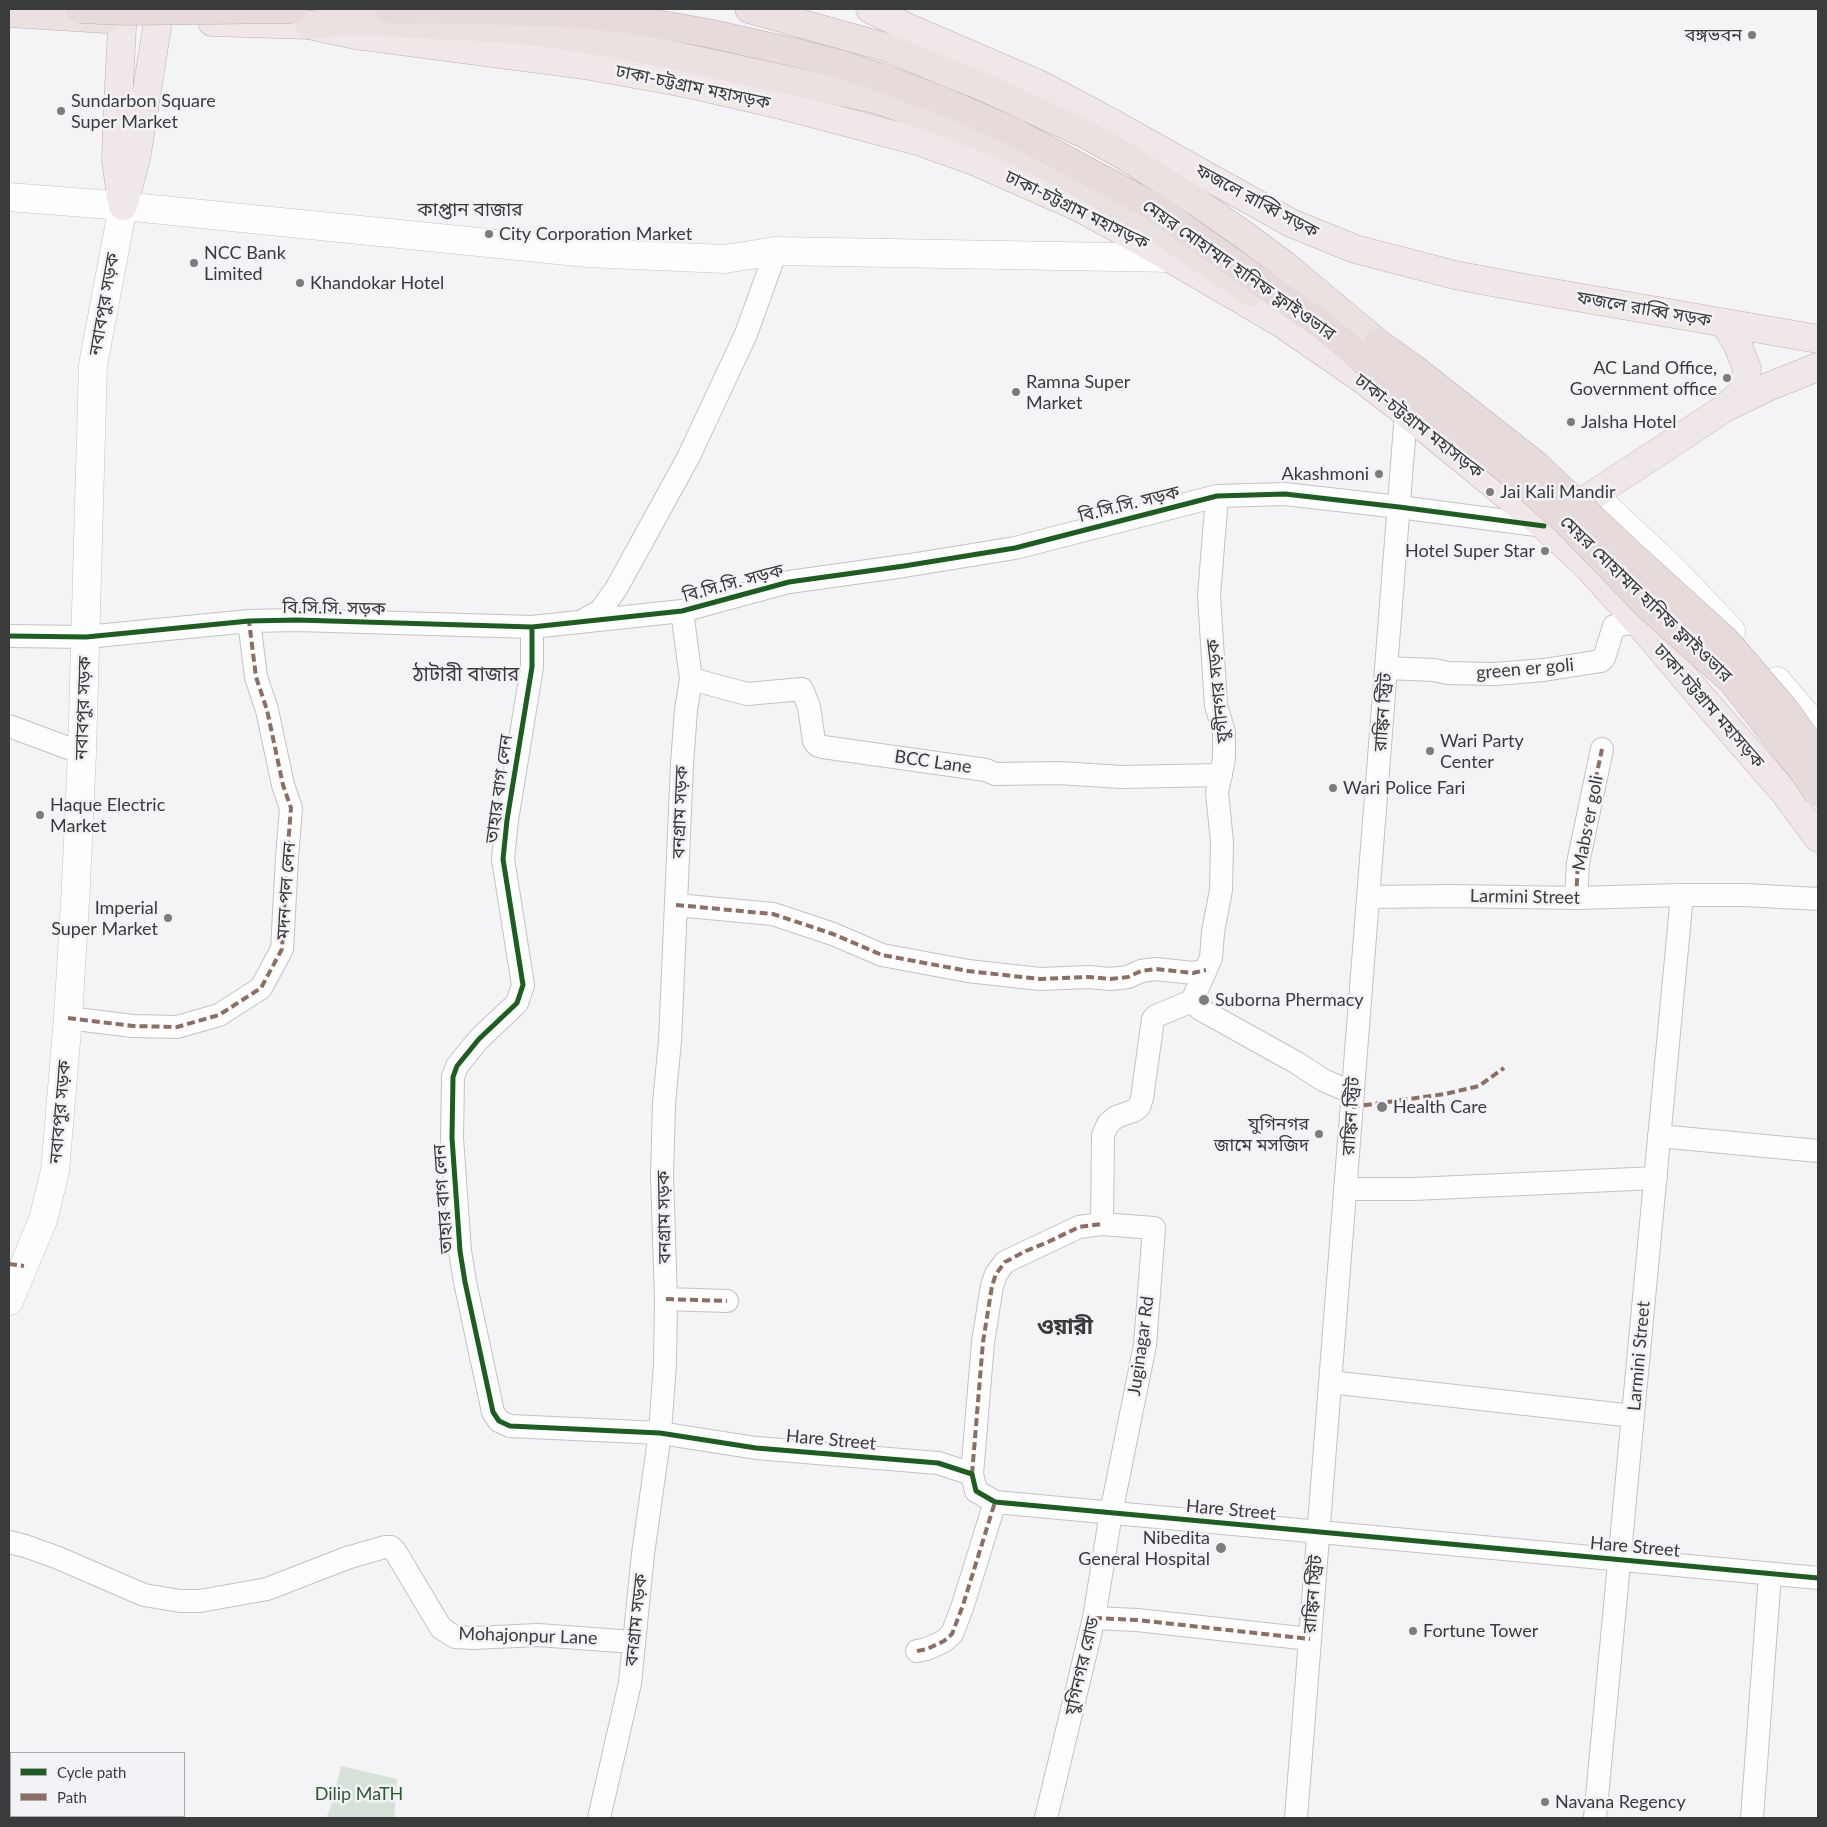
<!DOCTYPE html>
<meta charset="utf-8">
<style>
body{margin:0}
#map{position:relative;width:1827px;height:1827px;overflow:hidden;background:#f4f4f6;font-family:Lato,sans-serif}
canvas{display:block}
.frame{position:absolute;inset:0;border:10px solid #3a3b3c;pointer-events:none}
.legend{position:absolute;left:10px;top:1752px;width:175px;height:65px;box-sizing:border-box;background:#f3f3f7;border:1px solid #a9a9ac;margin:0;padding:6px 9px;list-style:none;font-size:15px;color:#3a3b3c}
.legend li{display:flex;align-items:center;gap:10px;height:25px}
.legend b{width:25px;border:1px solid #a9a9ac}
</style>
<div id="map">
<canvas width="1827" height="1827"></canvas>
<div class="frame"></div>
<ul class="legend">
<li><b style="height:6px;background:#1b5e20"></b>Cycle path</li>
<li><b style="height:6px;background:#8d6e63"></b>Path</li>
</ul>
</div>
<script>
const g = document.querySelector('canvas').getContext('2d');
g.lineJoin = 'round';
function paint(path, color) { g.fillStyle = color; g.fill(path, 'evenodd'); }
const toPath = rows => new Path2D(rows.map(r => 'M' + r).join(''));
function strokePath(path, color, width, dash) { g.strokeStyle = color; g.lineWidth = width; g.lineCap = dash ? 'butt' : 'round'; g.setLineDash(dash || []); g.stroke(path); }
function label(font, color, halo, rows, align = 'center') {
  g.font = font + ' Lato,"Noto Sans Bengali",sans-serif'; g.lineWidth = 5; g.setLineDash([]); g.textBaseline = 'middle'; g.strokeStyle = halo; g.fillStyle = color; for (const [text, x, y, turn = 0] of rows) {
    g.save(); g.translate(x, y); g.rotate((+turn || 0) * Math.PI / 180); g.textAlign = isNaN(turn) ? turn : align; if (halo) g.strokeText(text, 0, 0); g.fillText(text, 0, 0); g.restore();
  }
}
const green = toPath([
 [341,1766,397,1779,394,1818,326,1818,331,1806]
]);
const minor = toPath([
 [582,621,600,611,616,589,688,458,746,334,776,251],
 [532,627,532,667,507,820,503,859,523,985,517,1003,479,1039,457,1066,453,1077,452,1138,460,1251,465,1282,493,1412,499,1421,510,1426,660,1433,756,1448,938,1463,972,1474,976,1491,995,1502,1818,1578],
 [9,636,86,637,249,621,297,620,532,627,682,611,789,582,904,566,1015,548,1217,496,1285,494,1399,507,1544,526],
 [1386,668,1434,670,1448,673,1495,674,1544,670,1601,661,1604,658,1614,626,1638,622],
 [691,679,747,694,802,689,809,707,814,741,817,745,823,747,986,770,995,774,1059,773,1121,777,1221,775],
 [9,726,82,753],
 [1368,897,1451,896,1576,898,1682,895,1745,895,1818,899],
 [1576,898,1578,863,1602,749],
 [676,905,773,914,833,934,882,955,968,971,1040,979,1089,977,1110,979,1128,977,1141,971,1156,969,1193,973,1206,970],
 [1192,1001,1211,958,1213,932,1221,890,1222,842,1217,792,1224,759,1224,732,1216,705,1209,596,1217,496],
 [1192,1001,1200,1009,1297,1063,1323,1080,1353,1093],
 [68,1018,133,1026,177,1027,219,1015,261,988,282,949,287,858,291,808,283,785,267,710,256,677,249,621],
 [1659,1136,1818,1151],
 [1345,1189,1413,1189,1656,1178],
 [1102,1224,1103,1135,1108,1124,1116,1117,1133,1111,1139,1107,1142,1098,1153,1019,1156,1016,1192,1001],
 [666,1299,727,1301],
 [1330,1382,1633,1416],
 [972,1474,983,1342,992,1286,996,1274,1005,1262,1079,1227,1102,1224,1154,1228,1145,1345,1111,1513,1094,1618,1046,1818],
 [9,1542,25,1546,56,1557,144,1595,180,1601,200,1601,267,1589,347,1558,385,1547,391,1547,395,1551,441,1628,455,1637,473,1638,538,1635,633,1642],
 [1094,1618,1137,1620,1310,1639],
 [917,1651,927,1649,944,1641,952,1634,963,1605,995,1502],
 [599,1818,630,1683,643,1554,660,1433,665,1363,666,1299,662,1176,664,1103,670,1041,682,764,686,710,691,679,682,611],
 [1296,1818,1406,413],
 [1595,1818,1682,895],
 [1752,1818,1770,1574]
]);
const tertiary = toPath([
 [9,197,123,206,587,253,725,259,776,251,1172,258],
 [1593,495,1671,568,1731,631],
 [1777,681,1818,729]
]);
const secondary = toPath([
 [9,1301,43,1220,55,1171,68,1018,76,885,82,753,93,365,123,206]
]);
const primary = toPath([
 [870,9,909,28,1041,85,1105,119,1291,223,1355,249,1455,275,1513,286,1818,339],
 [212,22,309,25,356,35,585,65,690,84,777,104,921,142,974,161,1080,208,1146,244,1284,325,1362,379,1406,413,1544,526,1587,566,1638,622,1691,685,1784,792,1818,838],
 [121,197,116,160,117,123,123,9],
 [123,206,136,159,158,21,158,9],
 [1724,323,1737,343,1747,369,1745,383,1742,392,1727,406],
 [1558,518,1725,408,1770,386,1818,367]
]);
const trunk = toPath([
 [749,9,885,47,986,88,1085,134,1123,155,1201,205,1244,235,1286,266,1378,343],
 [9,13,106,19],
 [309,25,340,22,376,22,514,29,562,35,644,49,875,99,947,123,1009,148,1072,179,1150,224,1251,292]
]);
const motorway = toPath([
 [390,9,556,12,628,19,708,33,797,53,840,64,881,78,943,101,1014,132,1154,207,1327,329,1362,359]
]);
const motorwayBridge = toPath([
 [80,9,125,11,293,9],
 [1378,343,1413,368,1537,466,1626,550,1726,641,1785,710,1818,756],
 [1362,359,1487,453,1522,482,1566,521,1649,607,1732,681,1804,772,1818,793]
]);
const quiet = toPath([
 [1576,898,1578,863,1602,749],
 [676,905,773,914,833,934,882,955,968,971,1040,979,1089,977,1110,979,1128,977,1141,971,1156,969,1193,973,1206,970],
 [68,1018,133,1026,177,1027,219,1015,261,988,282,949,287,858,291,808,283,785,267,710,256,677,249,621],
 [1352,1107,1445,1094,1479,1086,1504,1068],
 [9,1264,24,1266],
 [666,1299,727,1301],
 [972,1474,983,1342,992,1286,996,1274,1005,1262,1026,1251,1048,1242,1079,1227,1102,1224],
 [1094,1618,1137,1620,1310,1639],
 [917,1651,927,1649,944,1641,952,1634,963,1605,995,1502]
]);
const cycleway = toPath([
 [532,627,532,667,507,820,503,859,523,985,517,1003,479,1039,457,1066,453,1077,452,1138,460,1251,465,1282,493,1412,499,1421,510,1426,660,1433,756,1448,938,1463,972,1474,976,1491,995,1502,1818,1578],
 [9,636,86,637,249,621,297,620,532,627,682,611,789,582,904,566,1015,548,1217,496,1285,494,1399,507,1544,526]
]);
const markers = [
 [1752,35,5,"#7b7c7d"],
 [61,111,5,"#7b7c7d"],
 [489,234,5,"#7b7c7d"],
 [194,263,5,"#7b7c7d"],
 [300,283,5,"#7b7c7d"],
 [1727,378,5,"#7b7c7d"],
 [1016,392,5,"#7b7c7d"],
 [1571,422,5,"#7b7c7d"],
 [1379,474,5,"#7b7c7d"],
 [1490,492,5,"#7b7c7d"],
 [1545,551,5,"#7b7c7d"],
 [1430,751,5,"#7b7c7d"],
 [1333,788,5,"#7b7c7d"],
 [40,815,5,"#7b7c7d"],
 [168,918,5,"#7b7c7d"],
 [1204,1000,6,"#7b7c7d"],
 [1382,1107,6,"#7b7c7d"],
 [1319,1134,5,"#7b7c7d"],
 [1221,1548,6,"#7b7c7d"],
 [1413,1631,5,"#7b7c7d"],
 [1545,1802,5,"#7b7c7d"]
];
const poiNames = [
 ["বঙ্গভবন",1742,35,"right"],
 ["Sundarbon Square",71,101],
 ["Super Market",71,122],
 ["City Corporation Market",499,234],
 ["NCC Bank",204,253],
 ["Limited",204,274],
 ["Khandokar Hotel",310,283],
 ["AC Land Office,",1717,368,"right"],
 ["Government office",1717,389,"right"],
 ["Ramna Super",1026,382],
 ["Market",1026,403],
 ["Jalsha Hotel",1581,422],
 ["Akashmoni",1369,474,"right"],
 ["Jai Kali Mandir",1500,492],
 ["Hotel Super Star",1535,551,"right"],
 ["Wari Party",1440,741],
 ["Center",1440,762],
 ["Wari Police Fari",1343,788],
 ["Haque Electric",50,805],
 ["Market",50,826],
 ["Imperial",158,908,"right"],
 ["Super Market",158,929,"right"],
 ["Suborna Phermacy",1215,1000],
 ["Health Care",1393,1107],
 ["যুগিনগর",1309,1124,"right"],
 ["জামে মসজিদ",1309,1145,"right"],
 ["Nibedita",1210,1538,"right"],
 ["General Hospital",1210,1559,"right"],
 ["Fortune Tower",1423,1631],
 ["Navana Regency",1555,1802]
];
const streetNames = [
 ["ঢাকা-চট্টগ্রাম মহাসড়ক",693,87,12],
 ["ফজলে রাব্বি সড়ক",1257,201,28],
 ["ঢাকা-চট্টগ্রাম মহাসড়ক",1077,210,26],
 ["মেয়র মোহাম্মদ হানিফ ফ্লাইওভার",1239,270,35],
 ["নবাবপুর সড়ক",104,304,-80],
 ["ফজলে রাব্বি সড়ক",1644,309,10],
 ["ঢাকা-চট্টগ্রাম মহাসড়ক",1419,426,38],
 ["বি.সি.সি. সড়ক",1129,504,-14],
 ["বি.সি.সি. সড়ক",733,583,-15],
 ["মেয়র মোহাম্মদ হানিফ ফ্লাইওভার",1646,599,44],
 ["বি.সি.সি. সড়ক",334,608,1],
 ["green er goli",1525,669,-5],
 ["যুগীনগর সড়ক",1218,691,-96],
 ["ঢাকা-চট্টগ্রাম মহাসড়ক",1709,706,49],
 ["নবাবপুর সড়ক",83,708,-88],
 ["রাঙ্কিন স্ট্রিট",1383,712,-86],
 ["BCC Lane",933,762,8],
 ["তাহার বাগ লেন",499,789,-82],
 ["বনগ্রাম সড়ক",680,812,-88],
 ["Mabs er goli",1588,823,-79],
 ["মদন পল লেন",286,891,-86],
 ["Larmini Street",1525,897,1],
 ["নবাবপুর সড়ক",60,1112,-85],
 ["রাঙ্কিন স্ট্রিট",1351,1116,-86],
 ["তাহার বাগ লেন",443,1199,-94],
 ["বনগ্রাম সড়ক",664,1217,-91],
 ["Juginagar Rd",1141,1346,-82],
 ["Larmini Street",1639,1356,-85],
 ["Hare Street",831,1440,5],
 ["Hare Street",1231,1510,5],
 ["Hare Street",1635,1547,5],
 ["রাঙ্কিন স্ট্রিট",1313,1594,-85],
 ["বনগ্রাম সড়ক",636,1620,-84],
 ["Mohajonpur Lane",528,1636,2],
 ["যুগিনগর রোড",1082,1666,-77]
];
const parkNames = [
 ["Dilip MaTH",359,1794]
];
const neighbourhoodNames = [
 ["কাপ্তান বাজার",470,210]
];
const quarterNames = [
 ["ঠাটারী বাজার",466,675]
];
const districtNames = [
 ["ওয়ারী",1065,1327]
];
paint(green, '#d6e1d7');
strokePath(minor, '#c3c3c4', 24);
strokePath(tertiary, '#c3c3c4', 29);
strokePath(secondary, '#c3c3c4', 29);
strokePath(primary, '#bcafb0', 29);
strokePath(trunk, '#bcafb0', 29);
strokePath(motorway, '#bcafb0', 29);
strokePath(minor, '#fdfdfe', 22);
strokePath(tertiary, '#fdfdfe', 28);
strokePath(secondary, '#fdfdfe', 28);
strokePath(primary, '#f0e8e8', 28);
strokePath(trunk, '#ebe1e1', 28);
strokePath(motorway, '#e6dada', 28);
strokePath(motorwayBridge, '#bcafb0', 29, []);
strokePath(motorwayBridge, '#e6dada', 28);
strokePath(quiet, '#8d6e63', 4, [8, 4]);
strokePath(cycleway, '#1b5e20', 5);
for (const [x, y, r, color] of markers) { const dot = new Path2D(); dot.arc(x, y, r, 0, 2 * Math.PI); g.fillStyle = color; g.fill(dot); strokePath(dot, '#f3f3f7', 2); }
label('18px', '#3a3b3c', '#f3f3f7', poiNames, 'left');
label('18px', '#3a3b3c', '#f3f3f7', streetNames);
label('18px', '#2f5930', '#f3f3f7', parkNames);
label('19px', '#3a3b3c', '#f3f3f7', neighbourhoodNames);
label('20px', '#3a3b3c', '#f3f3f7', quarterNames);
label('bold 22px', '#3a3b3c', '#f3f3f7', districtNames);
</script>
